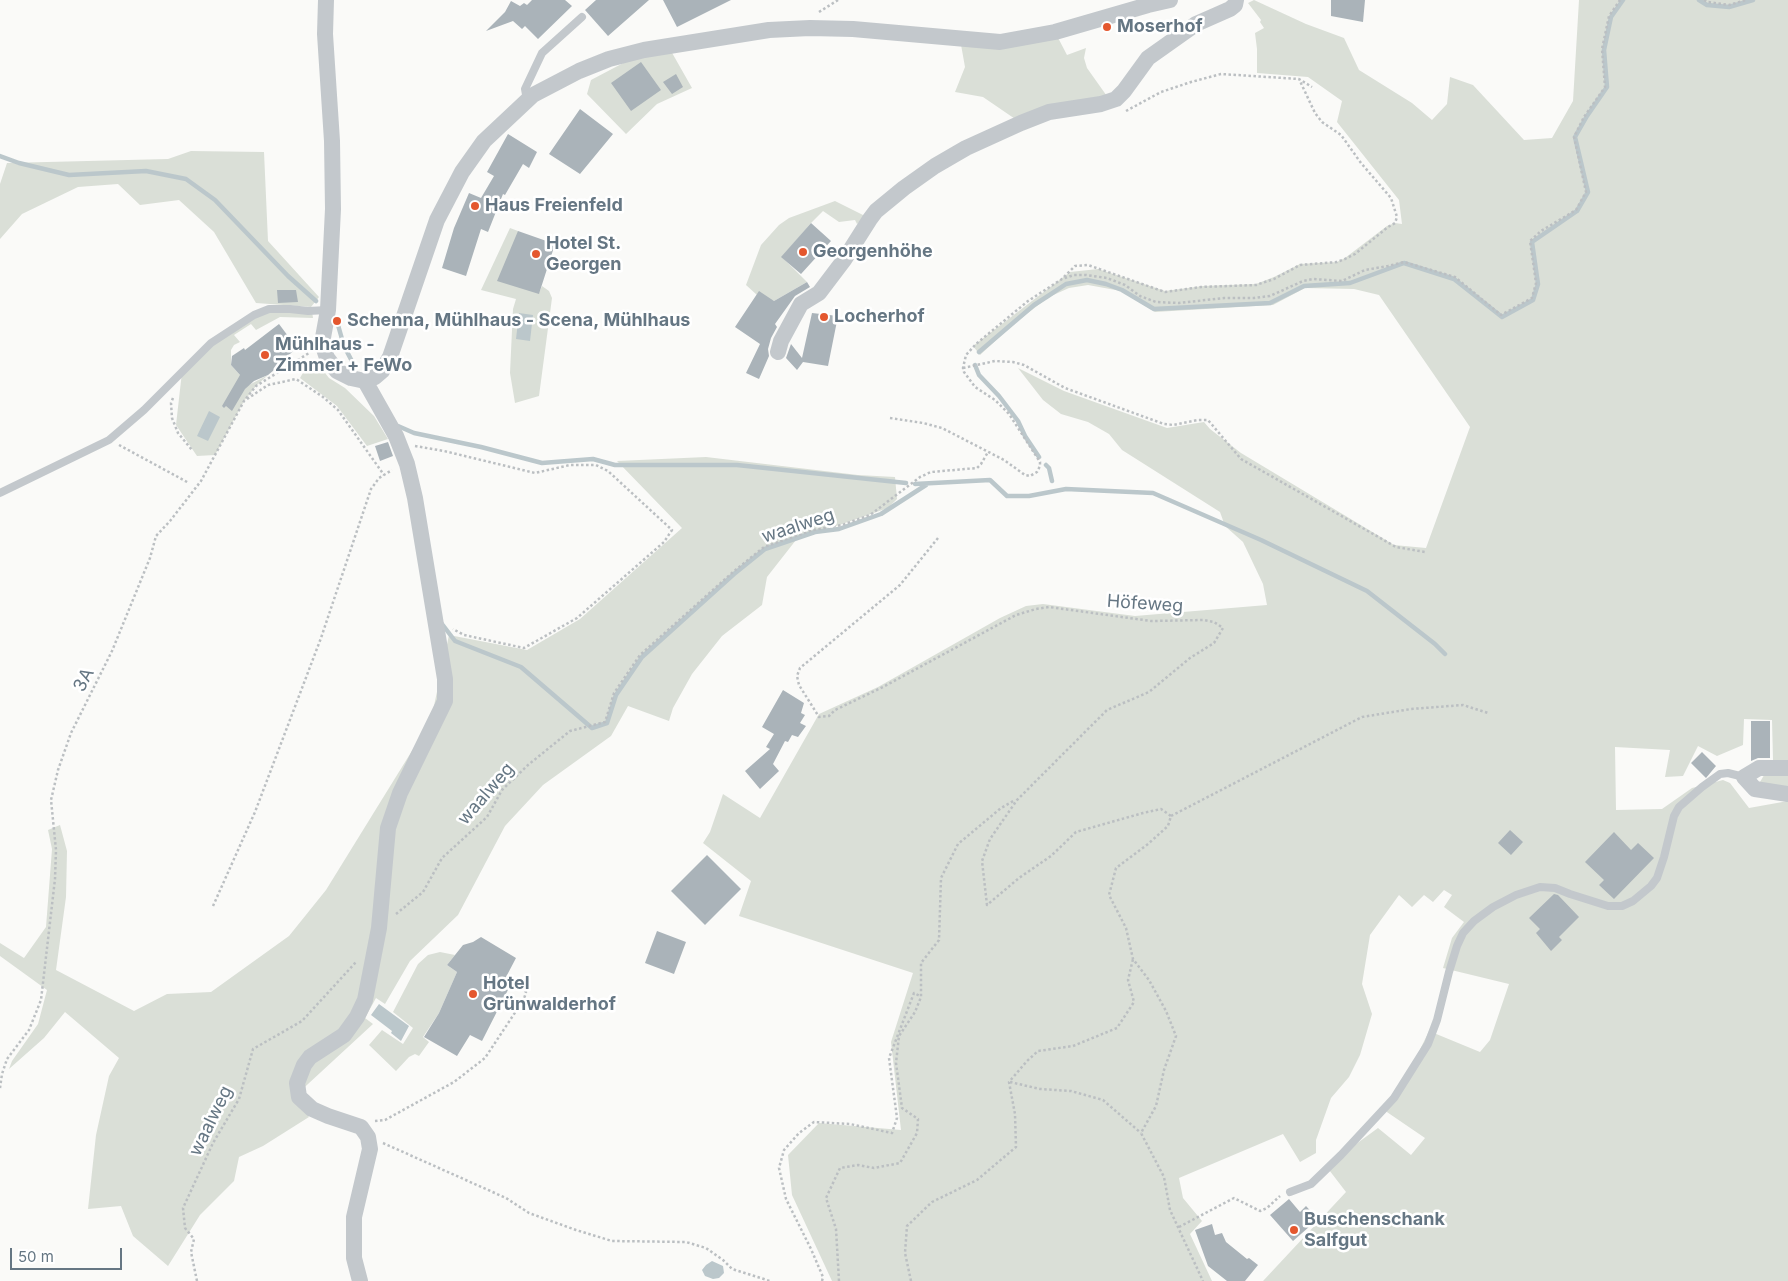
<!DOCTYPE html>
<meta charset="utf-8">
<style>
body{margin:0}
#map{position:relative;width:1788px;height:1281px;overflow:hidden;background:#fafaf8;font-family:Inter,sans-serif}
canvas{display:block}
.scale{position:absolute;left:10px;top:1248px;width:112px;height:22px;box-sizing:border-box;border:2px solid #657683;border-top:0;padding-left:6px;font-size:15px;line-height:18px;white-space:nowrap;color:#657683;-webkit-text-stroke:4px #fff;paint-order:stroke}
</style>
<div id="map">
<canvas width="1788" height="1281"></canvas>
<div class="scale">50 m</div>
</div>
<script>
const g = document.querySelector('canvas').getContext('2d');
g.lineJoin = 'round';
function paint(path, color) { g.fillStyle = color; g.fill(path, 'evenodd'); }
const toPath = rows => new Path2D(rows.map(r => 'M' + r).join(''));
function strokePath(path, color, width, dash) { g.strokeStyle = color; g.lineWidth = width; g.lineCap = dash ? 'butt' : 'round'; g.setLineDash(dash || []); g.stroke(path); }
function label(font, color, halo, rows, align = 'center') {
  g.font = font + ' Inter,sans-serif'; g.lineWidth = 5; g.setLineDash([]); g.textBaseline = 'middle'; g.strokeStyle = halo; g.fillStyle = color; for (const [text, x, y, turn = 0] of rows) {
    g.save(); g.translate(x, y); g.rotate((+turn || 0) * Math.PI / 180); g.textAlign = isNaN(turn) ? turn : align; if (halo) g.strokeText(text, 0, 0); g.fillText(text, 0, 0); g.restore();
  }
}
const green = toPath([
 [1254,0,1306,24,1344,38,1359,70,1412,103,1432,120,1447,104,1450,77,1473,85,1524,140,1552,138,1573,101,1579,0,1788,0,1788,797,1760,782,1773,760,1772,720,1744,719,1743,745,1717,756,1698,746,1683,776,1665,777,1670,750,1615,747,1616,810,1662,809,1692,788,1723,780,1730,783,1749,808,1788,801,1788,1281,1263,1281,1346,1192,1326,1166,1378,1128,1411,1155,1425,1138,1381,1108,1389,1099,1412,1066,1429,1031,1480,1052,1490,1040,1509,984,1443,968,1452,938,1464,922,1444,907,1452,895,1444,890,1433,902,1424,895,1412,907,1399,895,1370,935,1362,984,1372,1014,1360,1055,1349,1077,1331,1098,1316,1140,1316,1153,1300,1162,1283,1134,1179,1178,1183,1198,1202,1221,1190,1234,1212,1281,832,1281,792,1195,788,1155,819,1123,901,1130,891,1042,913,973,739,916,751,881,703,843,710,832,723,794,760,818,819,714,878,687,1000,618,1026,606,1043,604,1135,616,1267,605,1263,584,1243,542,1225,526,1220,512,1122,450,1109,434,1088,422,1061,414,1043,400,1018,368,1064,391,1167,428,1204,422,1210,429,1241,453,1394,545,1426,548,1470,427,1379,295,1354,289,1305,288,1273,305,1155,312,1121,291,1088,285,1069,288,1049,297,1016,322,980,355,973,346,1070,272,1098,269,1165,291,1203,286,1256,284,1274,277,1300,264,1337,262,1345,258,1387,226,1395,223,1402,224,1399,200,1337,122,1342,101,1308,77,1257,73,1257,49,1255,33,1264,28,1260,22,1261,20,1248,3],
 [1055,32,1067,55,1086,48,1084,58,1087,68,1109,99,1021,123,983,97,955,92,965,67,960,39],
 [671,51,692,88,657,104,626,134,587,94,591,80,629,60],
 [191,151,264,152,268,241,319,297,311,307,256,303,214,232,179,200,140,205,118,184,78,187,22,214,0,239,0,184,7,163,168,159],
 [835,201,863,215,865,218,857,224,855,220,839,222,823,211,811,223,782,257,807,282,774,301,757,295,746,285,761,245,779,225,789,218],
 [510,228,518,231,539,293,542,286,549,291,552,298,539,396,515,403,510,373,513,309,516,299,481,290],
 [290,309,312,311,313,318,280,317,256,330,251,324,234,335,240,342,234,345,231,350,231,365,249,385,268,375,256,386,244,401,215,455,197,456,176,425,182,372,211,343,254,315],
 [309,362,318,364,329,378,345,388,374,416,388,439,367,446,337,406,300,378],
 [706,457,858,475,895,477,897,499,888,508,796,540,767,577,762,605,722,636,692,674,673,708,669,721,628,706,611,736,543,785,505,826,458,915,410,961,385,1004,376,998,365,1018,373,1024,295,1096,309,1117,263,1146,239,1157,234,1181,200,1215,168,1266,133,1236,121,1206,88,1209,96,1135,109,1076,119,1058,65,1012,44,1038,9,1069,12,1061,38,1024,47,990,0,956,0,943,24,958,46,927,52,849,48,830,60,825,67,851,66,897,56,970,134,1011,167,994,211,992,289,936,326,890,431,720,449,635,527,650,580,619,682,528,617,461],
 [440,952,455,955,447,965,457,972,439,1013,423,1037,429,1042,419,1056,415,1054,409,1057,396,1071,369,1045,382,1030,403,1044,413,1028,393,1012,418,964,428,955]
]);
const water = toPath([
 [519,313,533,315,530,341,516,339],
 [209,411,220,417,208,441,197,436],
 [379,1004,409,1026,401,1041,391,1033,392,1031,371,1015],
 [712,1261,723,1266,724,1273,719,1278,713,1279,705,1276,702,1270,706,1265]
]);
const stream = toPath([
 [1699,0,1707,5,1729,7,1753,0],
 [0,156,19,163,69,175,146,171,186,179,215,200,288,276,316,301],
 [338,325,344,346,355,367],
 [979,352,1034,305,1048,296,1066,284,1087,280,1106,284,1122,290,1154,309,1270,303,1304,286,1350,283,1404,263,1454,279,1502,317,1533,300,1538,284,1532,242,1577,211,1588,192,1575,137,1587,116,1607,87,1604,50,1611,17,1623,0],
 [975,365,979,375,999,396,1018,421,1025,436,1039,457],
 [398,426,414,433,481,447,542,463,593,459,615,465,737,465,906,483],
 [1046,465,1049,468,1052,481],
 [915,484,990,480,1007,496,1029,496,1066,489,1153,493,1261,540,1367,591,1435,644,1445,654],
 [442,624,455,641,521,667,592,728,607,723,616,695,642,657,734,574,765,549,815,532,839,529,881,514,926,485]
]);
const building = toPath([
 [532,0,565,0,572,6,538,39,525,26,522,29,513,21,486,31,505,12,511,1,520,6,524,3,527,5],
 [596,0,649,0,608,36,585,10],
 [663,0,731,0,677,27],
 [1331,0,1365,0,1363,22,1331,16],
 [641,62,661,90,631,111,611,83],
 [676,74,683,87,672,94,663,82],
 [580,109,613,134,580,174,549,154],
 [508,134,537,152,529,168,523,164,505,195,503,194,488,232,481,229,466,276,442,268,454,228,469,193,481,198,494,176,487,172],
 [811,223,831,241,801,274,781,257],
 [518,231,555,244,539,294,497,281],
 [807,282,810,287,795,296,775,324,777,327,771,338,768,349,769,356,759,379,746,373,760,344,735,327,759,291,774,301],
 [277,290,296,290,298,302,278,303],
 [812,313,838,316,828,366,803,362,797,370,786,358,791,344,802,358],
 [279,324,297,348,284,359,285,361,268,375,254,381,245,389,232,411,226,406,224,408,222,406,240,375,231,365,232,356,244,348,245,350],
 [388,442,393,456,380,461,375,446],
 [783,690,804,703,801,713,805,715,800,723,806,726,798,737,792,735,788,742,785,741,773,764,779,771,760,789,745,771,770,749,766,747,774,734,762,727],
 [1751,721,1770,721,1770,758,1758,758,1751,761],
 [1702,752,1716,766,1706,778,1691,763],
 [1510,830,1523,842,1511,855,1498,843],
 [1614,832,1631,850,1638,843,1654,858,1614,899,1599,885,1604,880,1585,862],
 [707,855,741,889,705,925,671,891],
 [1554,894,1558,895,1579,917,1559,937,1562,940,1551,951,1536,933,1540,929,1529,918],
 [657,931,686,942,674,974,645,963],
 [481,937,516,958,505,979,511,984,482,1041,470,1035,457,1056,424,1037,439,1013,457,972,447,965,463,945,473,942],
 [1289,1199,1300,1212,1306,1206,1318,1219,1293,1241,1270,1215],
 [1212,1224,1215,1235,1222,1233,1226,1242,1247,1259,1249,1258,1258,1265,1245,1281,1227,1281,1208,1266,1195,1230]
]);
const path = toPath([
 [1704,0,1708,2,1729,5,1746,0],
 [819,12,838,0],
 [1126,111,1161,92,1191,82,1221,74,1299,79,1312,87],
 [1064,277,1075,266,1088,265,1165,292,1201,287,1256,285,1274,279,1300,265,1337,262,1345,259,1355,254,1388,227,1395,223,1397,217,1391,198,1361,163,1341,135,1322,122,1315,113,1299,79],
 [963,368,995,361,1013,362,1024,365,1065,388,1164,424,1173,425,1198,420,1208,420,1241,459,1396,547,1425,552],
 [173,398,171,403,172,418,178,433,192,450],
 [247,399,268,385,296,379,323,397,338,410,384,475],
 [890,418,923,423,942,428,1004,460,1025,475,1030,476,1037,472,1040,466,1040,462,1009,414,995,400,975,387,964,372,963,368,966,355,976,344,1028,301,1062,279,1074,275,1086,275,1107,278,1125,285,1140,296,1156,302,1179,303,1224,298,1254,298,1270,296,1303,281,1313,279,1342,281,1365,270,1388,266,1404,262,1455,277,1501,315,1532,298,1536,283,1530,241,1541,231,1576,210,1586,192,1574,137,1584,117,1605,87,1602,49,1609,16,1620,0],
 [119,445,189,483],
 [415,446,444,451,535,473,570,465,596,465,608,471,672,530,664,542,577,618,524,648,464,635,453,629],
 [938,538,900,585,800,668,797,676,799,685,819,717,829,716,835,710,883,687,1016,615,1036,609,1049,607,1151,621,1204,620,1214,622,1223,628,1214,643,1190,658,1149,692,1107,710,1017,800,990,839,982,861,987,905,1019,878,1051,856,1076,832,1143,813,1161,809,1171,816,1168,826,1148,844,1116,868,1109,895,1126,928,1133,959,1149,980,1166,1011,1176,1036,1164,1070,1156,1106,1141,1133,1164,1177,1170,1210,1203,1281],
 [1171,816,1362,717,1411,709,1463,705,1488,713],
 [213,906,255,812,321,638,371,489,379,478,392,470],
 [396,914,423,892,442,858,487,817,502,790,528,765,570,731,605,722,614,693,640,655,733,572,764,547,813,530,842,525,870,515,920,477,931,472,977,468,981,464,988,452],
 [1010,1082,1040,1089,1071,1091,1103,1100,1141,1133],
 [0,1088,2,1074,7,1059,29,1030,41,1000,55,879,56,850,51,800,58,770,71,733,112,651,150,558,156,536,170,521,201,481,244,401,256,386,309,353],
 [375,1121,385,1120,454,1082,485,1058,524,999,526,992,524,988,512,980],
 [383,1143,506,1198,529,1213,576,1230,612,1241,686,1242,706,1248,723,1260,732,1269,770,1281],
 [1179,1227,1234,1198,1260,1211,1267,1208,1280,1196],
 [197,1281,191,1252,194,1239,185,1228,183,1208,213,1143,239,1099,253,1049,302,1021,356,962],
 [822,1281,823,1277,811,1249,786,1199,779,1168,784,1150,799,1133,814,1122,850,1124,892,1133,897,1118,889,1058,914,993,920,996],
 [839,1281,836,1229,826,1198,840,1168,858,1165,874,1168,900,1163,917,1133,918,1119,902,1108,896,1063,899,1036,915,1012,921,997,921,963,939,940,941,878,958,844,1001,808,1015,800],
 [911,1281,905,1253,907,1226,932,1202,977,1180,1016,1147,1015,1114,1009,1082,1027,1061,1038,1051,1073,1046,1117,1028,1134,1002,1128,980,1133,959]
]);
const lane = toPath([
 [527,100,525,89,542,53,582,17],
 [0,493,109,440,144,410,211,343,254,315,269,309,290,309,308,311,328,310],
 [1290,1192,1311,1184,1341,1155,1394,1098,1428,1044,1437,1020,1449,972,1457,946,1463,933,1474,921,1493,907,1516,895,1540,887,1555,888,1570,894,1608,906,1622,906,1633,901,1651,886,1657,878,1664,857,1674,816,1679,807,1702,787,1720,774,1728,773,1744,777]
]);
const street = toPath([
 [326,0,325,34,332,141,333,209,328,310,322,343,327,358,337,371,351,378,365,381,375,377,382,371,390,357,437,220,462,172,484,141,533,95,579,71,609,59,644,50,769,30,810,28,853,29,1000,42,1055,32,1148,5,1170,0],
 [778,352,781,341,801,304,819,293,844,260,870,219,876,211,904,188,935,166,966,148,1021,123,1049,112,1101,104,1116,99,1124,91,1148,58,1196,24,1230,9,1235,5,1236,0],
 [1788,768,1759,768,1744,777,1755,789,1788,794],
 [360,1281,354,1258,354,1217,370,1149,368,1137,361,1127,328,1116,312,1109,299,1097,297,1083,304,1065,310,1057,344,1035,357,1017,365,1000,379,928,388,828,400,793,445,701,445,679,415,498,407,464,396,436,365,381]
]);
const markers = [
 [1107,27,5,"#e4572e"],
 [475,206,5,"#e4572e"],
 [803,252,5,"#e4572e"],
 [536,254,5,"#e4572e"],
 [824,317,5,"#e4572e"],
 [337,321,5,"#e4572e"],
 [265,355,5,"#e4572e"],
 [473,994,5,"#e4572e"],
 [1294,1230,5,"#e4572e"]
];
const poiNames = [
 ["Moserhof",1117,27],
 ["Haus Freienfeld",485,206],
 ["Hotel St.",546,244],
 ["Georgen",546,265],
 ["Georgenhöhe",813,252],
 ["Locherhof",834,317],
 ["Schenna, Mühlhaus - Scena, Mühlhaus",347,321],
 ["Mühlhaus -",275,345],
 ["Zimmer + FeWo",275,366],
 ["Hotel",483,984],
 ["Grünwalderhof",483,1005],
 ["Buschenschank",1304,1220],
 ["Salfgut",1304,1241]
];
const streetNames = [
 ["waalweg",798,526,-18],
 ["Höfeweg",1145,604,4],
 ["3A",84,680,-62],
 ["waalweg",486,794,-49],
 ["waalweg",211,1121,-64]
];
paint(green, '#dadfd7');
paint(water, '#bbc7cb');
strokePath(stream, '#bbc7cb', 4.5);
paint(building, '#aab3b9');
strokePath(path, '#bbbfc2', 2.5, [2.5, 2.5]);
strokePath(lane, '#c3c8cc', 8);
strokePath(street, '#c3c8cc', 16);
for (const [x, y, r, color] of markers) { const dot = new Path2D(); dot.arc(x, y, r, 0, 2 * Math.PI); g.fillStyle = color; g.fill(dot); strokePath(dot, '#fff', 2); }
label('bold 18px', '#657683', '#fff', poiNames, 'left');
label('18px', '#657683', '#fff', streetNames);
</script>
